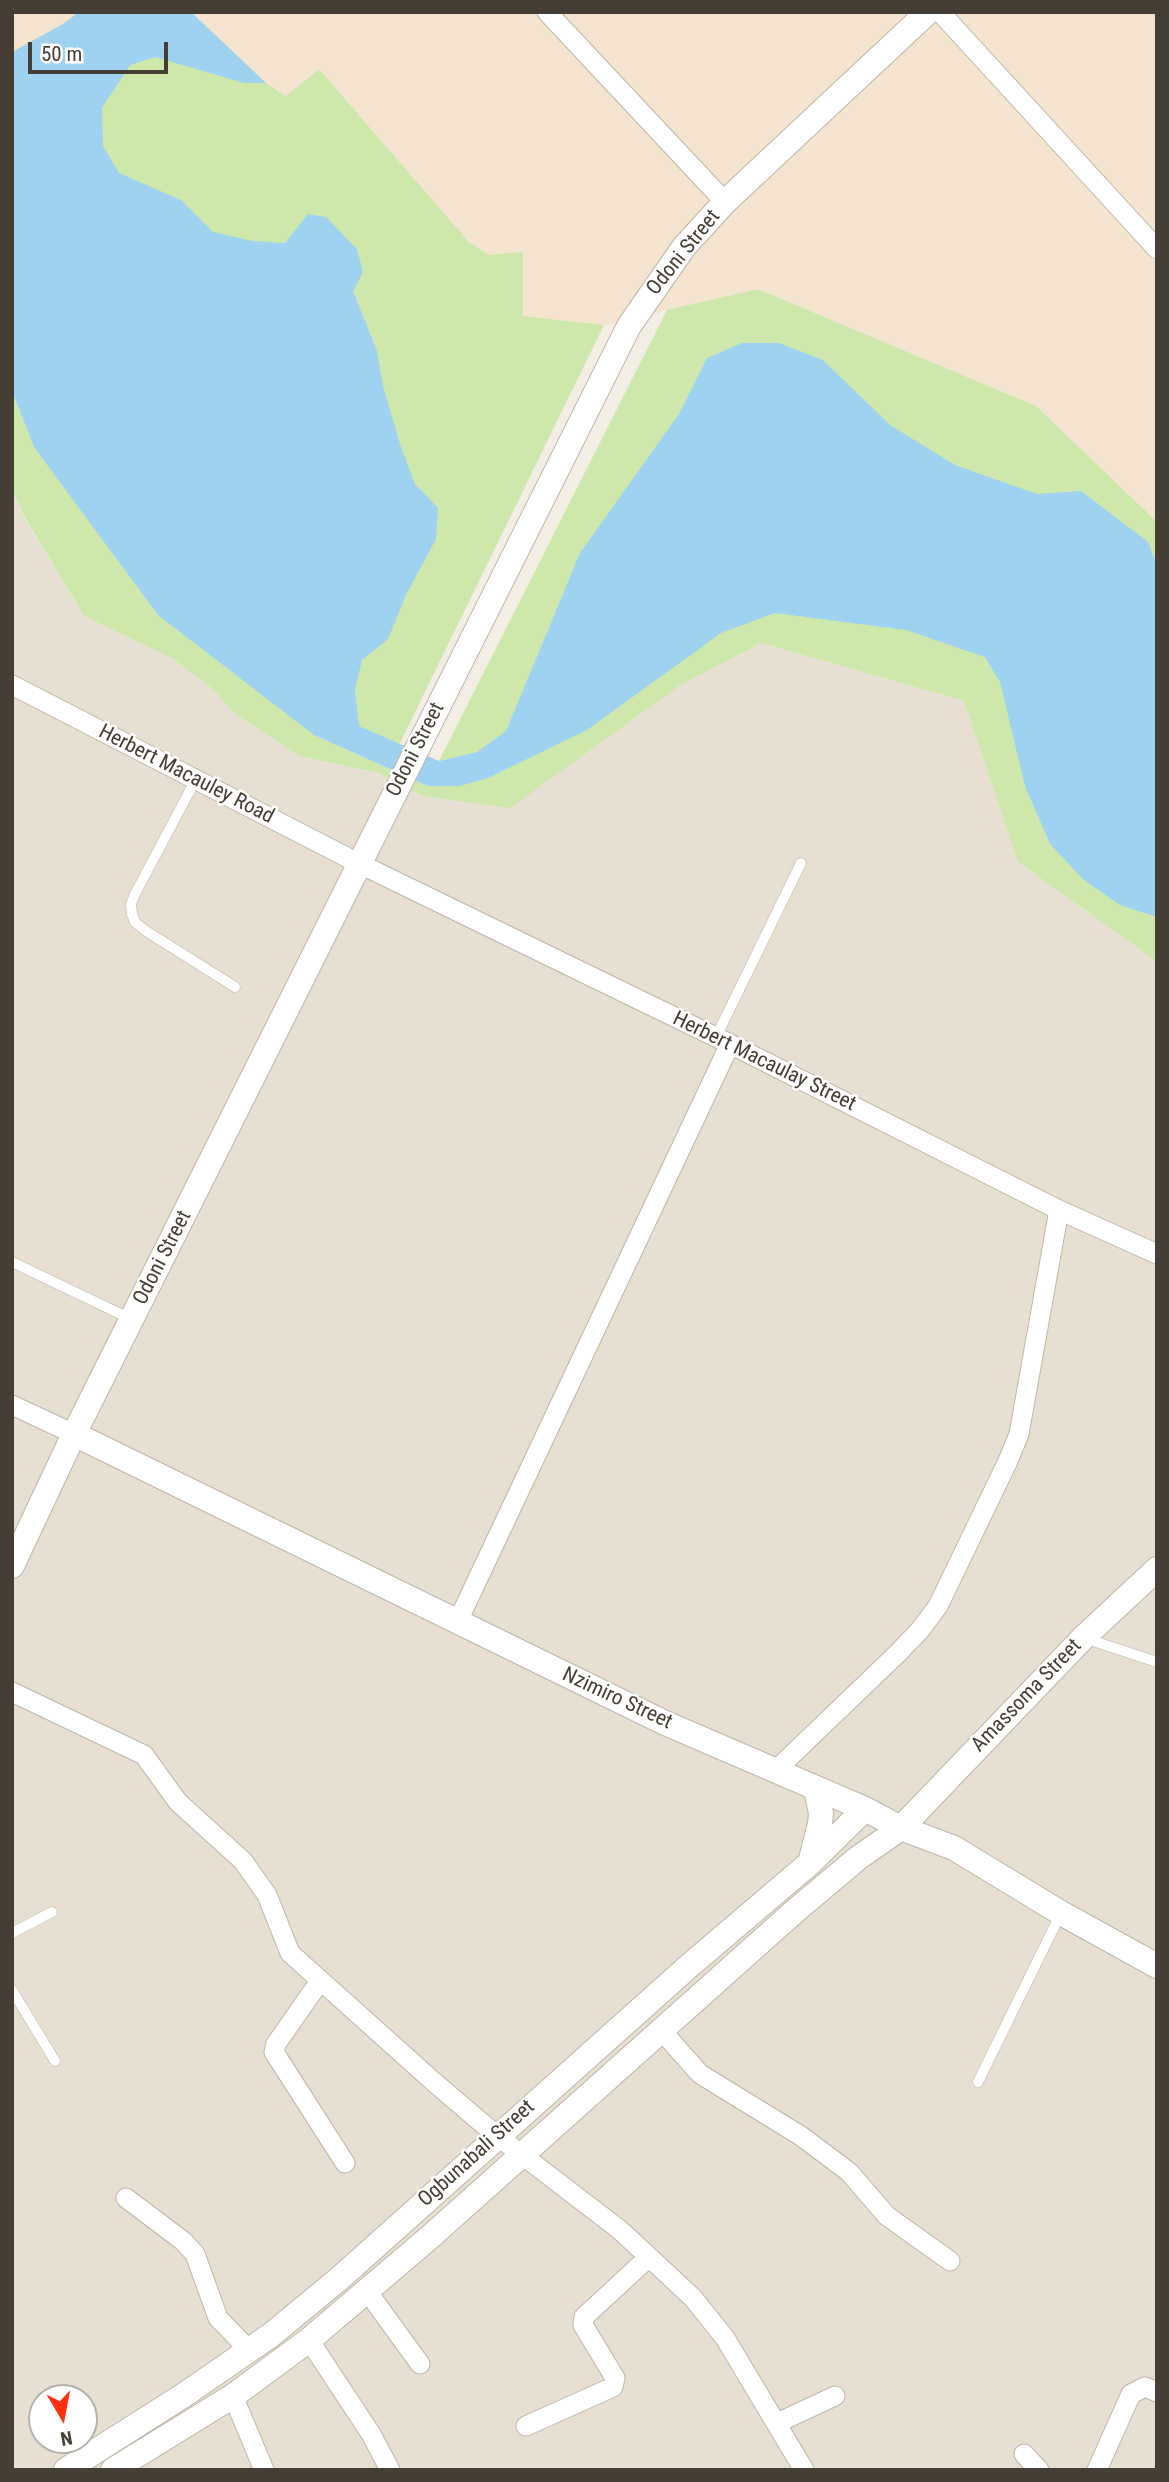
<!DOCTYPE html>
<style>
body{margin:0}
#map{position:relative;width:1169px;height:2482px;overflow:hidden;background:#f3eee4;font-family:"Roboto Condensed",sans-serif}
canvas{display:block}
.frame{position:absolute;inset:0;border:14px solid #453e34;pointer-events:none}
.north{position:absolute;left:28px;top:2384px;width:70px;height:70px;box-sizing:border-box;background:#fff;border:2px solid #b5b2ae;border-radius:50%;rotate:170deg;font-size:19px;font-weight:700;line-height:28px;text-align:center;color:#453e34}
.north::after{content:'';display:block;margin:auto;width:24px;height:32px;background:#fe3010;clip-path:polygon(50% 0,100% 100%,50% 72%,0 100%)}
.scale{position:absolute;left:28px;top:42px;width:140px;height:32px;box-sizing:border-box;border:4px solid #453e34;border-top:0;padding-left:9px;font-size:21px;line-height:24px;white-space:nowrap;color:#453e34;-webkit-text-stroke:5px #fff;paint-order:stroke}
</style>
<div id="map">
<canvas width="1169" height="2482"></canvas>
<div class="frame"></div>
<div class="north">N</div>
<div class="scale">50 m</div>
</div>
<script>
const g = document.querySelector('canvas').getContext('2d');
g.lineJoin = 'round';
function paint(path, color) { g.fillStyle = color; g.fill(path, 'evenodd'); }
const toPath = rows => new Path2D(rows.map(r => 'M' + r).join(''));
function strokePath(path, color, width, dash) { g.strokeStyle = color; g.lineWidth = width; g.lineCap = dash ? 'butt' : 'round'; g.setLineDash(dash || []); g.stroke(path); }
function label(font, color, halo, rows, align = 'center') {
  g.font = font + ' "Roboto Condensed",sans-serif'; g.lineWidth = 5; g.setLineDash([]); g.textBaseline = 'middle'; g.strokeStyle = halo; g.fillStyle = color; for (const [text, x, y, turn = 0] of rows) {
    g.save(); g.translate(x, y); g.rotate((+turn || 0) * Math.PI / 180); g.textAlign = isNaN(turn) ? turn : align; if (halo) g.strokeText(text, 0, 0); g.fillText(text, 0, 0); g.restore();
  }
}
const residential = toPath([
 [12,488,22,514,84,616,173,659,214,690,234,713,299,756,378,773,423,796,679,686,761,643,964,701,1018,862,1157,962,1157,2470,12,2470],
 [42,2398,84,2398,84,2440,42,2440]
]);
const commercial = toPath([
 [12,12,79,12,63,24,12,52],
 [191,12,1157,12,1157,522,1036,406,758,289,604,325,523,316,489,255,469,242,319,69,286,96,266,83]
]);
const green = toPath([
 [79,12,191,12,266,83,286,96,319,69,469,242,489,255,523,252,523,316,604,325,399,745,359,726,12,52,63,24],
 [758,289,1036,406,1157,522,1157,694,1053,574,550,625,507,731,477,752,439,761,667,310],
 [12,391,34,447,314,735,428,786,460,786,829,501,1157,780,1157,962,1018,862,964,701,761,643,679,686,510,808,423,796,378,773,299,756,234,713,214,690,173,659,84,616,22,513,12,488]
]);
const water = toPath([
 [79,12,191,12,266,83,244,83,155,57,130,65,102,108,103,146,119,173,181,200,213,232,252,241,285,243,308,214,326,217,357,249,363,272,353,291,377,351,383,386,401,447,415,484,438,508,436,539,406,595,388,639,362,660,355,689,359,726,439,761,477,752,506,731,580,553,679,414,707,358,742,343,779,343,823,360,890,425,955,465,1037,494,1081,491,1148,542,1157,565,1157,917,1120,905,1084,880,1050,844,1025,786,1000,682,985,657,906,630,775,613,721,633,587,730,488,778,460,786,428,786,314,735,158,615,34,447,12,391,12,52,63,24]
]);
const service = toPath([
 [195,781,135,894,131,904,132,914,135,922,146,931,235,987],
 [716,1037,801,863],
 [12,1262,131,1319],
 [1084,1638,1157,1662],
 [12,1933,52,1912],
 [12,1990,55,2061],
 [978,2082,1061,1913]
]);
const minor = toPath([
 [547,12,725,202],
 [940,12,1157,249],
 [12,685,360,864,730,1044,1059,1210,1157,1254],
 [12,1405,74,1434],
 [457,1623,730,1044],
 [12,1692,144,1755,178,1802,243,1861,267,1895,290,1953,435,2083,496,2135,620,2230,693,2298,725,2338,804,2470],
 [776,1770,897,1654,920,1630,938,1606,1008,1461,1019,1434,1059,1210],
 [320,1981,276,2044,274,2052,345,2163],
 [661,2030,700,2074,801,2136,849,2172,887,2216,950,2261],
 [126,2198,183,2241,195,2254,218,2318,250,2351],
 [367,2291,420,2364],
 [309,2340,371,2434,390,2470],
 [233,2396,264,2470],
 [777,2423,835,2396],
 [526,2426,613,2387,615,2378,583,2325,584,2317,649,2257],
 [1024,2454,1039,2470],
 [1097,2470,1131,2394,1145,2387,1157,2392]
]);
const tertiary = toPath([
 [74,1434,665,1723,865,1809,901,1828,954,1848,1061,1913,1157,1966],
 [12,1566,74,1434,629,326,684,247,725,202,928,12],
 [810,1863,820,1824,821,1813,816,1789],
 [66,2470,184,2395,271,2335,340,2278,689,1966,810,1863,865,1809],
 [113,2470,233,2396,309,2340,430,2237,795,1911,858,1858,901,1828,1083,1638,1157,1569]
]);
const streetNames = [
 ["Odoni Street",684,253,-51],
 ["Odoni Street",416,750,-63],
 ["Herbert Macauley Road",186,775,27],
 ["Herbert Macaulay Street",764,1062,26],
 ["Odoni Street",163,1258,-63],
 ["Amassoma Street",1027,1696,-46],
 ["Nzimiro Street",617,1699,25],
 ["Ogbunabali Street",477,2154,-42]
];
paint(residential, '#e7e0d2');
paint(commercial, '#f5e4cf');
paint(green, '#cee8ac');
paint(water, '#9fd1f1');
strokePath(service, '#beb6a7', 11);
strokePath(minor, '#beb6a7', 21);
strokePath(tertiary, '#beb6a7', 26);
strokePath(service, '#fff', 10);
strokePath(minor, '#fff', 19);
strokePath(tertiary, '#fff', 24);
label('21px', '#453e34', '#fff', streetNames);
</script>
